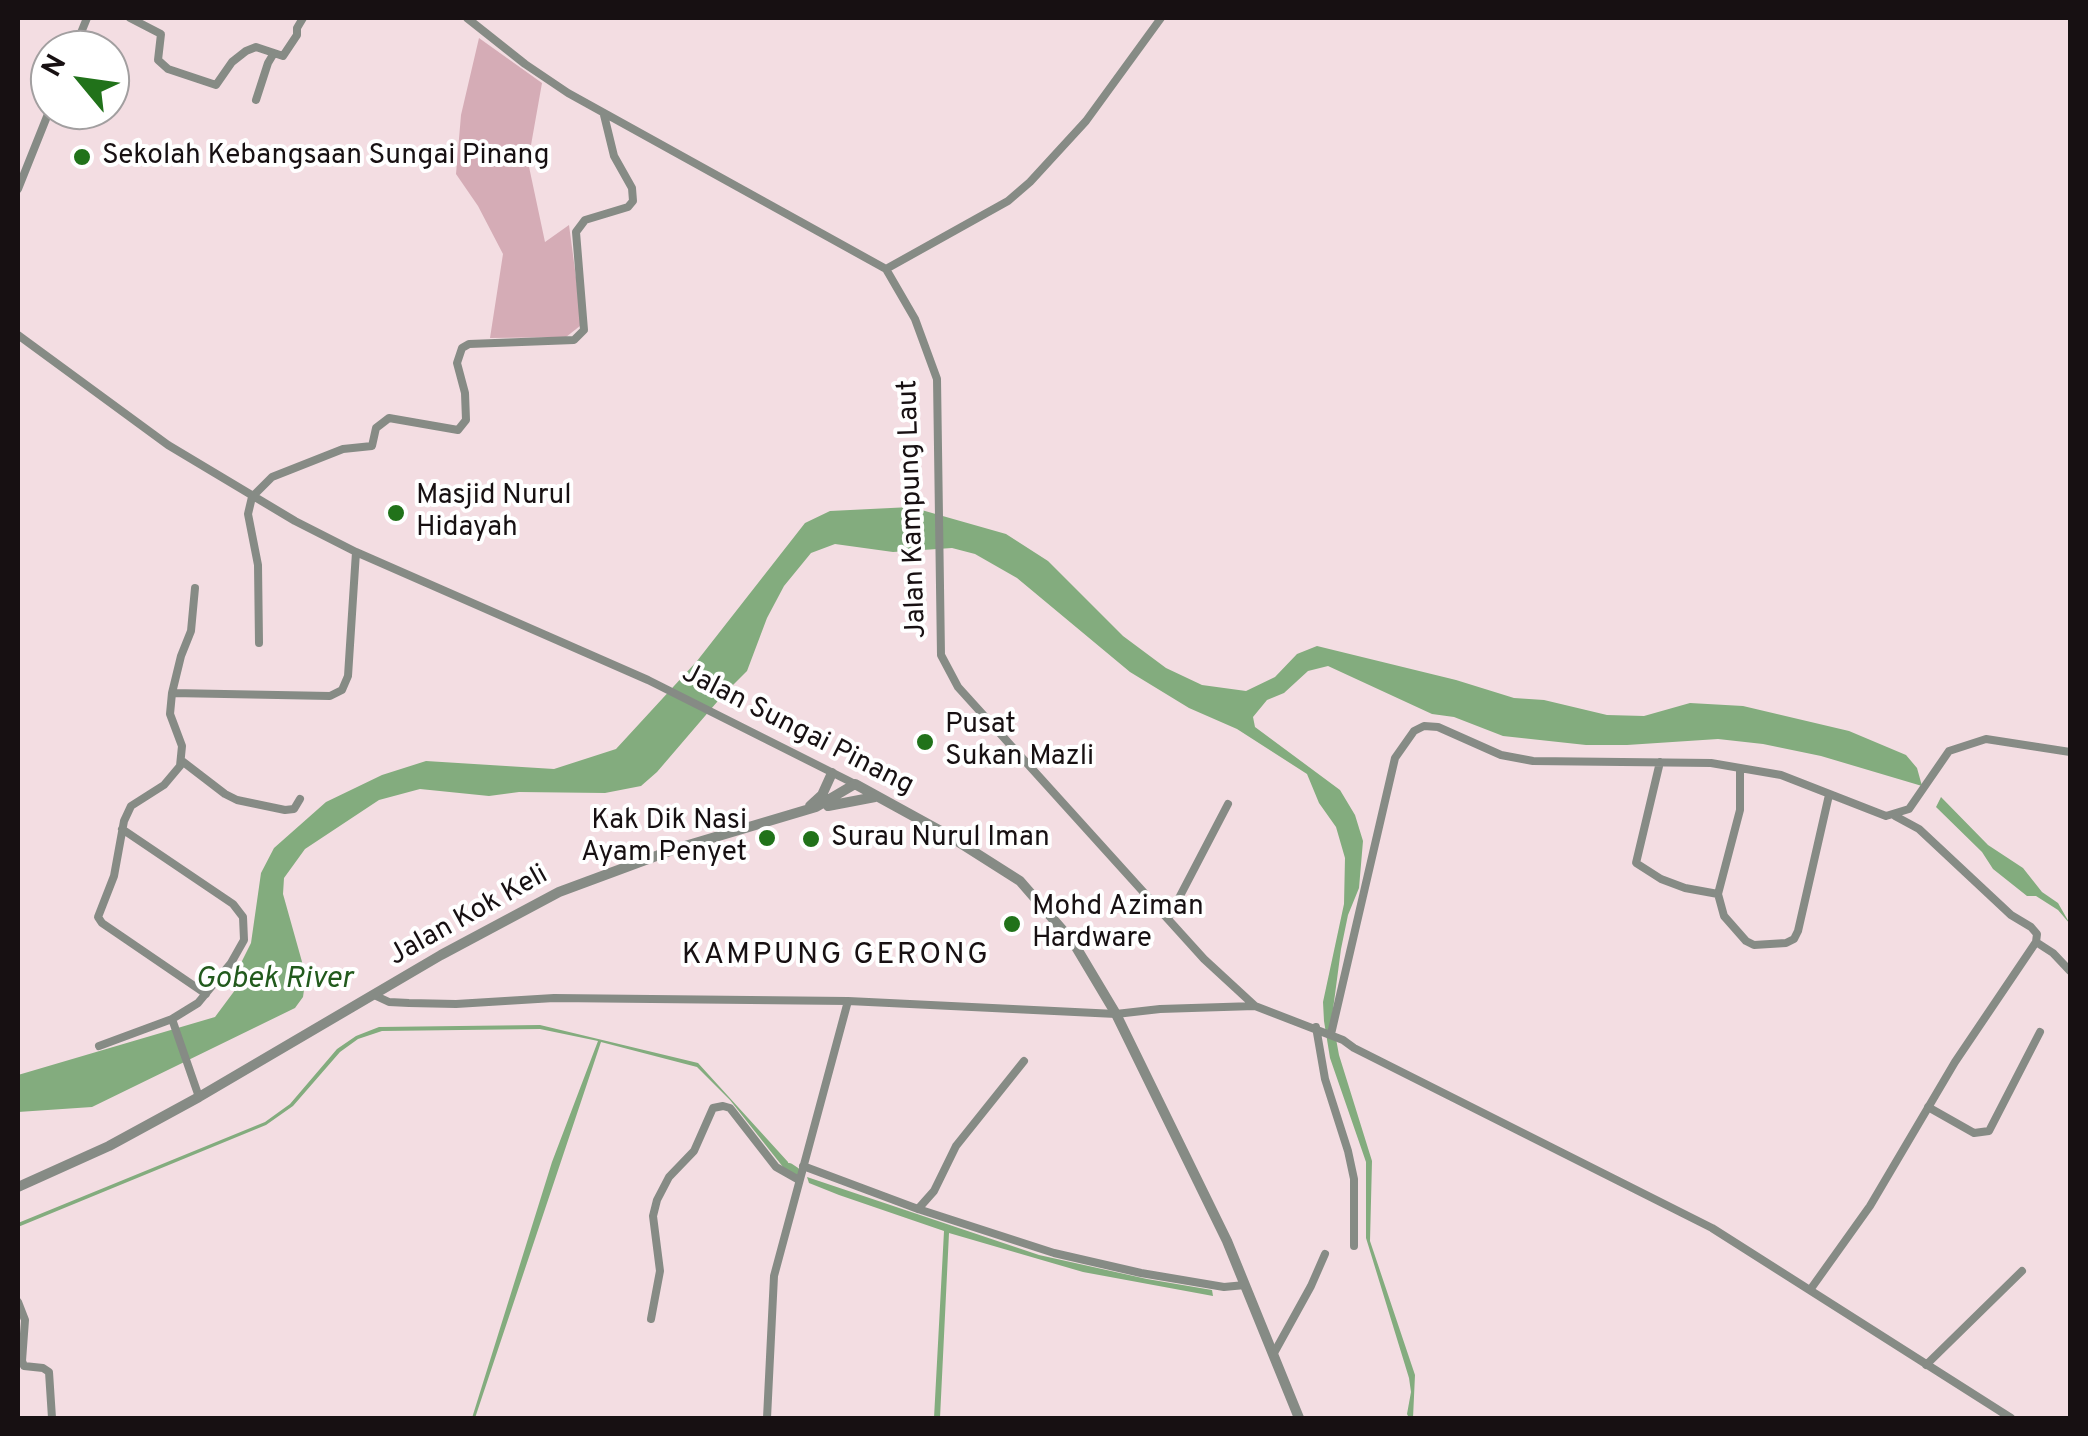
<!DOCTYPE html>
<style>
body{margin:0}
#map{position:relative;width:2088px;height:1436px;overflow:hidden;background:#f3dde2;font-family:Overpass,sans-serif}
canvas{display:block}
.frame{position:absolute;inset:0;border:20px solid #171012;pointer-events:none}
.north{position:absolute;left:30px;top:30px;width:100px;height:100px;box-sizing:border-box;background:#fff;border:2px solid #a29fa0;border-radius:50%;rotate:299deg;font-size:28px;font-weight:700;line-height:40px;text-align:center;color:#171012}
.north::after{content:'';display:block;margin:auto;width:35px;height:45px;background:#21721a;clip-path:polygon(50% 0,100% 100%,50% 72%,0 100%)}
</style>
<div id="map">
<canvas width="2088" height="1436"></canvas>
<div class="frame"></div>
<div class="north">N</div>
</div>
<script>
const g = document.querySelector('canvas').getContext('2d');
g.lineJoin = 'round';
function paint(path, color) { g.fillStyle = color; g.fill(path, 'evenodd'); }
const toPath = rows => new Path2D(rows.map(r => 'M' + r).join(''));
function strokePath(path, color, width, dash) { g.strokeStyle = color; g.lineWidth = width; g.lineCap = dash ? 'butt' : 'round'; g.setLineDash(dash || []); g.stroke(path); }
function label(font, color, halo, rows, align = 'center') {
  g.font = font + ' Overpass,sans-serif'; g.lineWidth = 8; g.setLineDash([]); g.textBaseline = 'middle'; g.strokeStyle = halo; g.fillStyle = color; for (const [text, x, y, turn = 0] of rows) {
    g.save(); g.translate(x, y); g.rotate((+turn || 0) * Math.PI / 180); g.textAlign = isNaN(turn) ? turn : align; if (halo) g.strokeText(text, 0, 0); g.fillText(text, 0, 0); g.restore();
  }
}
const green = toPath([
 [479,38,542,83,528,162,545,242,569,225,581,315,580,326,566,337,490,338,503,254,478,206,456,174,461,115]
]);
const water = toPath([
 [911,507,1006,534,1048,561,1123,636,1166,668,1202,685,1246,691,1275,677,1297,654,1317,646,1456,680,1514,698,1544,700,1607,715,1644,716,1690,703,1743,706,1849,731,1906,755,1917,768,1922,786,1821,756,1763,744,1718,739,1627,745,1586,745,1503,736,1454,717,1432,714,1328,666,1308,671,1284,693,1267,700,1253,717,1255,727,1340,790,1355,815,1363,841,1359,888,1348,915,1341,949,1332,1017,1339,1055,1372,1161,1370,1241,1415,1375,1413,1418,1409,1418,1407,1414,1411,1392,1409,1378,1366,1238,1366,1162,1330,1058,1324,1021,1323,1002,1344,904,1345,858,1336,827,1319,803,1307,774,1237,729,1189,708,1130,672,1017,578,975,554,952,548,893,552,835,544,811,553,784,586,767,618,747,671,723,695,657,772,641,786,605,793,519,792,489,796,420,789,379,800,305,849,284,878,283,894,306,976,303,997,295,1008,92,1107,18,1112,18,1075,215,1017,241,982,236,973,251,943,261,873,274,848,326,802,382,775,426,761,554,769,616,749,697,661,805,523,830,511],
 [1941,797,1988,845,2023,868,2042,892,2058,903,2070,924,2058,910,2036,896,2027,896,1993,869,1982,852,1936,807],
 [540,1025,698,1063,788,1162,789,1168,783,1167,730,1100,697,1067,601,1042,475,1418,472,1418,552,1162,598,1041,540,1029,382,1031,358,1039,340,1052,293,1106,266,1125,18,1227,18,1223,265,1122,290,1104,337,1049,356,1036,379,1027],
 [807,1177,1039,1255,1147,1279,1212,1290,1213,1296,1083,1272,949,1233,940,1418,934,1418,944,1231,839,1195,809,1183]
]);
const canal = toPath([
 [789,1168,795,1172]
]);
const minor = toPath([
 [130,18,161,34,158,60,168,69,216,85,232,62,246,51,256,47,274,53],
 [467,18,525,64,568,93,886,269,915,319,937,379,941,655,958,687,1204,959,1255,1006],
 [74,50,87,18],
 [256,100,268,63,274,53,283,56,297,35,297,28,303,18],
 [18,189,50,109],
 [886,269,1008,201,1030,182,1086,121,1161,18],
 [18,335,168,445,295,521,356,552,648,680,855,784],
 [259,643,258,565,248,514,252,497,272,477,343,449,372,446,376,428,389,418,458,430,466,420,465,393,457,363,462,348,469,344,574,340,584,330,576,232,585,220,628,207,633,201,632,188,614,156,604,115],
 [172,693,181,656,191,631,195,588],
 [182,761,225,794,237,800,285,810,294,809,300,799],
 [1660,762,1636,863,1661,879,1685,888,1718,894],
 [1740,768,1740,810,1718,894,1724,916,1746,941,1754,945,1786,943,1794,939,1798,931,1829,795],
 [122,829,233,904,243,917,244,940,231,963,198,1003,172,1019,199,1097],
 [1168,919,1228,804],
 [2036,942,2053,953,2070,971],
 [206,994,102,923,98,917,114,876,124,821,131,806,164,785,180,766,182,746,170,714,172,693,330,696,342,690,348,676,356,552],
 [374,995,389,1002,409,1003,456,1004,554,998,848,1001,1116,1014,1160,1009,1255,1006,1343,1040,1354,1048,1712,1228,2011,1418],
 [1316,1027,1325,1079,1348,1151,1354,1179,1354,1246],
 [1331,1034,1395,758,1414,731,1424,726,1438,727,1501,755,1533,761,1711,763,1781,775,1886,816,1909,809,1949,751,1986,739,2070,752],
 [99,1046,172,1019],
 [1928,1107,1974,1133,1989,1131,2040,1032],
 [803,1166,918,1209,1054,1253,1141,1273,1224,1287,1245,1285],
 [918,1209,934,1191,956,1146,1024,1061],
 [1810,1290,1870,1206,1955,1062,2036,942,2037,934,2031,927,2011,915,1919,829,1895,816],
 [18,1302,25,1320,22,1361,24,1366,43,1368,49,1372,52,1418],
 [651,1319,660,1271,653,1216,657,1200,669,1177,694,1151,713,1108,723,1106,730,1108,776,1167,799,1180],
 [1274,1353,1311,1286,1325,1254],
 [1926,1365,2022,1271],
 [767,1418,774,1276,848,1001]
]);
const tertiary = toPath([
 [810,806,822,795,832,773],
 [828,806,875,797],
 [18,1187,109,1146,199,1097,441,955,559,892,675,849,816,807,855,784,946,834,1020,881,1073,942,1116,1014,1227,1241,1299,1418]
]);
const markers = [
 [82,157,10,"#21721a"],
 [396,513,10,"#21721a"],
 [925,742,10,"#21721a"],
 [767,838,10,"#21721a"],
 [811,839,10,"#21721a"],
 [1012,924,10,"#21721a"]
];
const poiNames = [
 ["Sekolah Kebangsaan Sungai Pinang",102,157],
 ["Masjid Nurul",416,497],
 ["Hidayah",416,529],
 ["Pusat",945,726],
 ["Sukan Mazli",945,758],
 ["Kak Dik Nasi",747,822,"right"],
 ["Ayam Penyet",747,854,"right"],
 ["Surau Nurul Iman",831,839],
 ["Mohd Aziman",1032,908],
 ["Hardware",1032,940]
];
const streetNames = [
 ["Jalan Kampung Laut",914,509,-92],
 ["Jalan Sungai Pinang",797,731,27],
 ["Jalan Kok Keli",469,917,-29]
];
const neighbourhoodNames = [
 ["KAMPUNG GERONG",836,957]
];
const waterNames = [
 ["Gobek River",274,981]
];
paint(green, '#d5acb6');
paint(water, '#83ac7e');
strokePath(canal, '#83ac7e', 10);
strokePath(minor, '#868b85', 8);
strokePath(tertiary, '#868b85', 10);
for (const [x, y, r, color] of markers) { const dot = new Path2D(); dot.arc(x, y, r, 0, 2 * Math.PI); g.fillStyle = color; g.fill(dot); strokePath(dot, '#fff', 4); }
label('28px', '#171012', '#fff', poiNames, 'left');
label('28px', '#171012', '#fff', streetNames);
g.letterSpacing = '2.5px';
label('30px', '#171012', '#fff', neighbourhoodNames);
g.letterSpacing = '0px';
label('italic 30px', '#225a1d', '#fff', waterNames);
</script>
